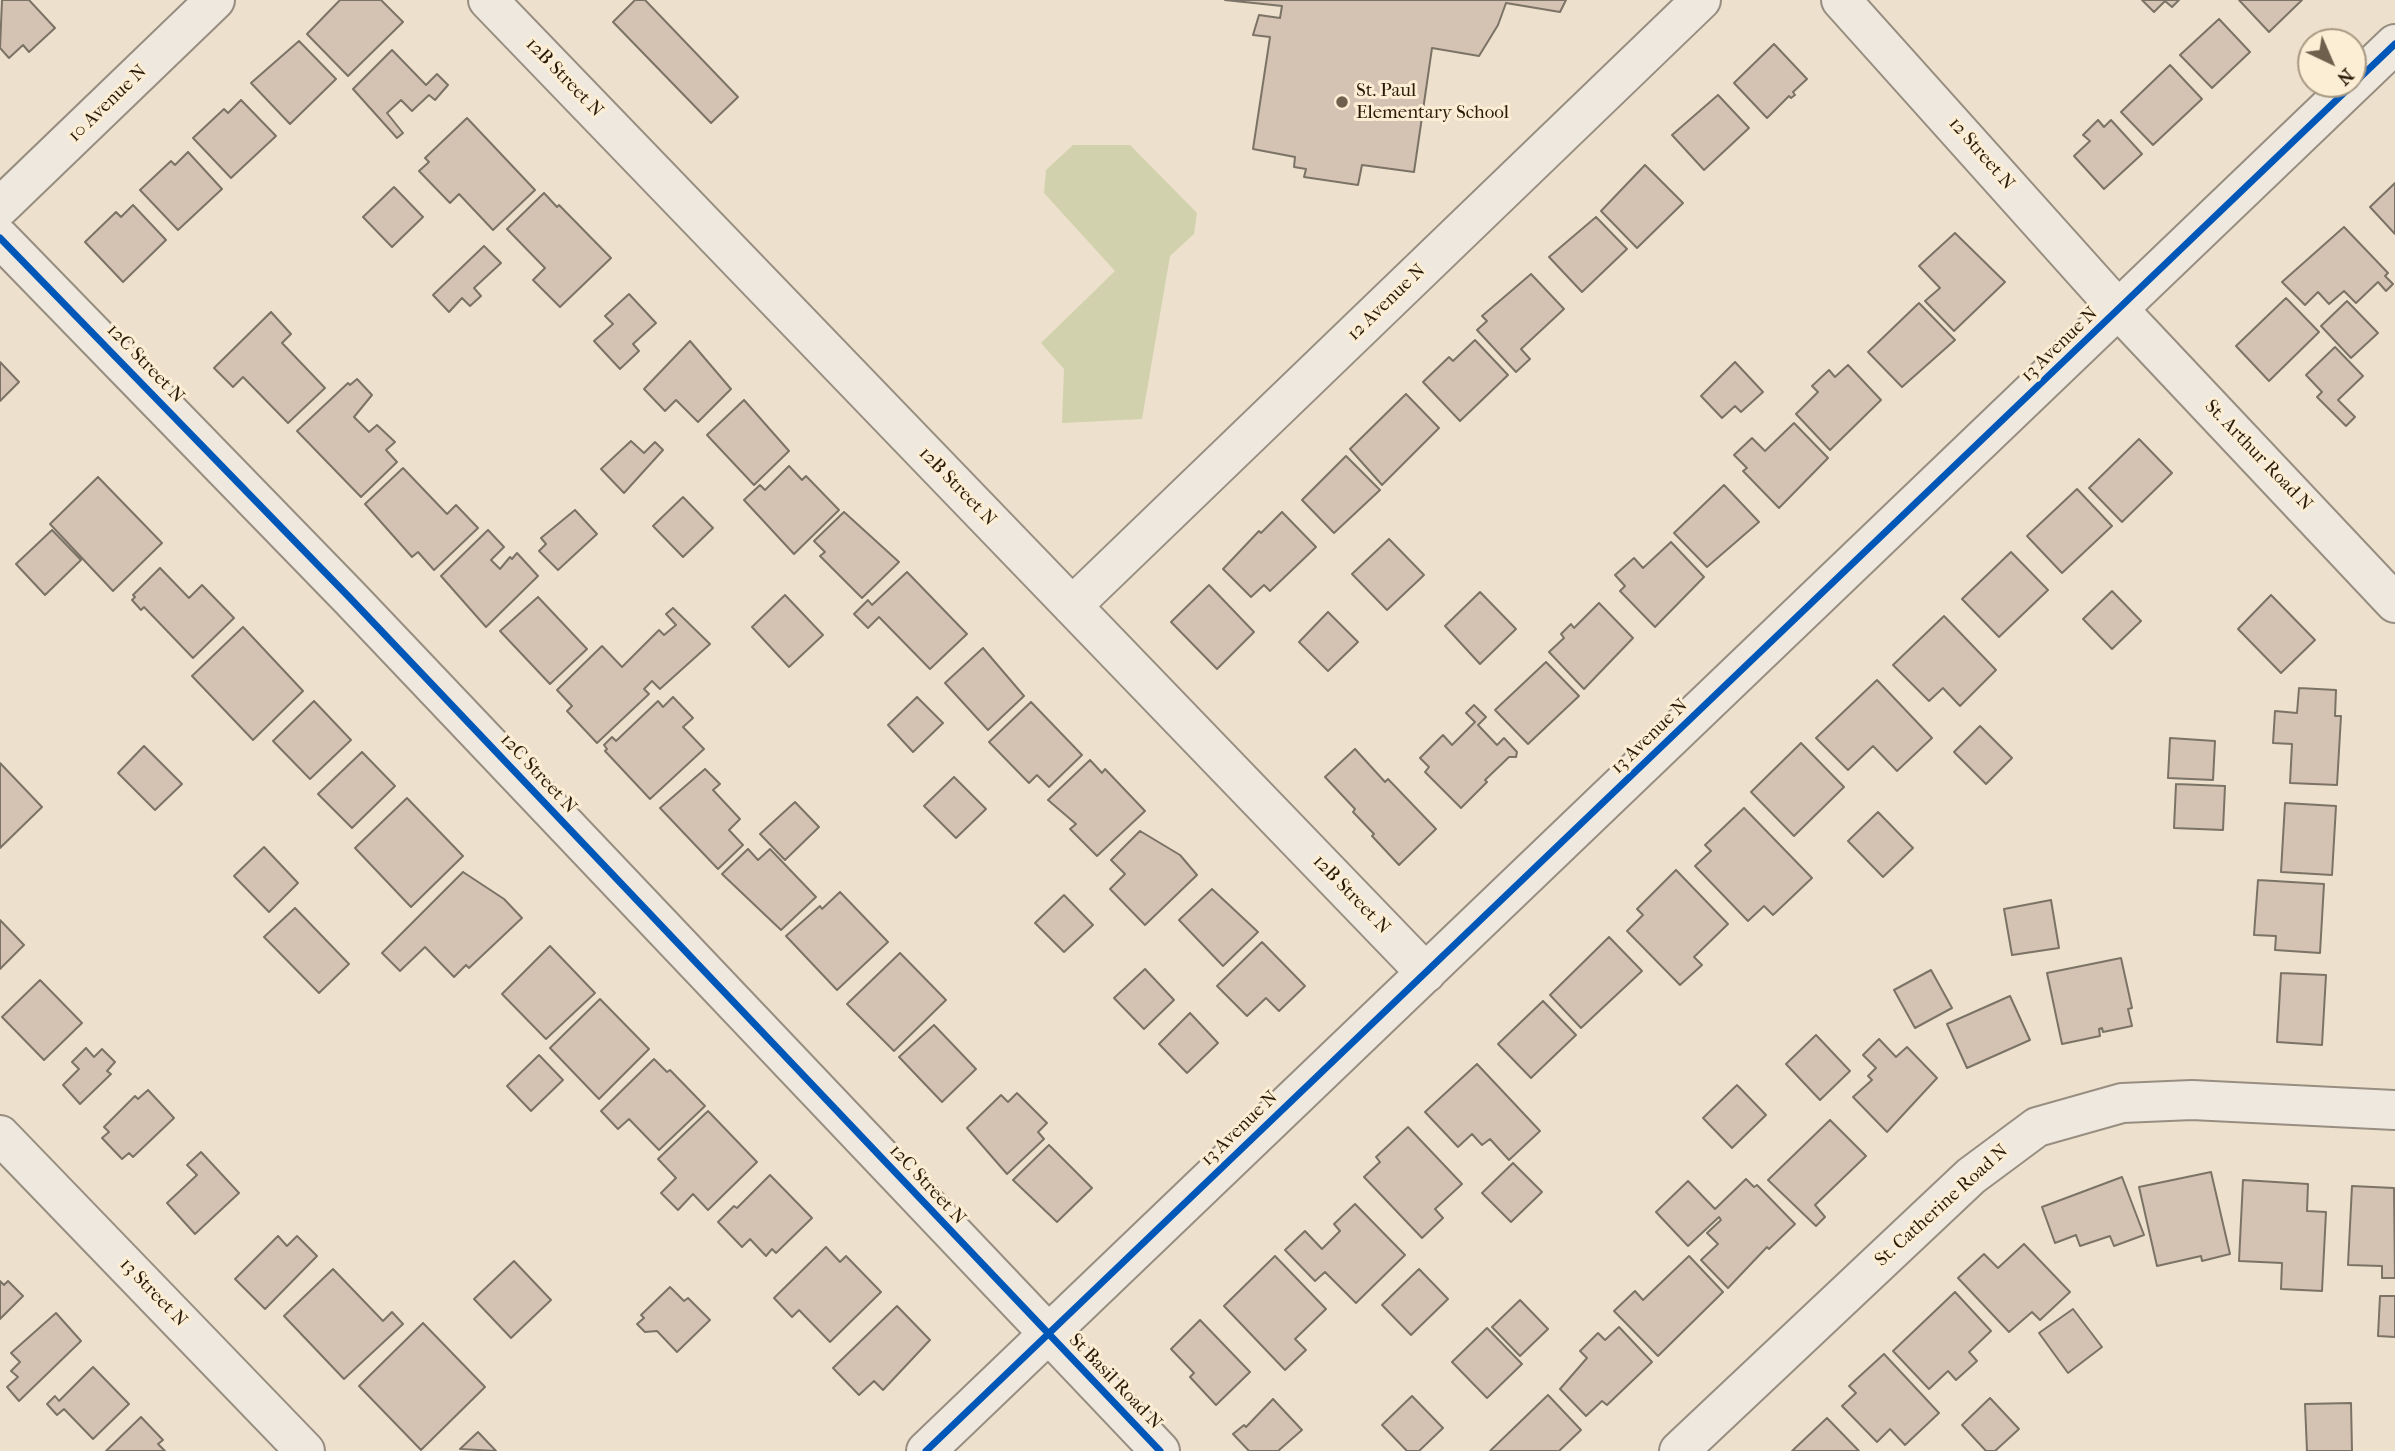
<!DOCTYPE html>
<style>
body{margin:0}
#map{position:relative;width:2395px;height:1451px;overflow:hidden;background:#ede0cc;font-family:"IM FELL French Canon",serif}
canvas{display:block}
.north{position:absolute;left:2297px;top:28px;width:70px;height:70px;box-sizing:border-box;background:#fcedd5;border:2px solid #a89983;border-radius:50%;rotate:136deg;font-size:19px;font-weight:700;line-height:28px;text-align:center;color:#291b08}
.north::after{content:'';display:block;margin:auto;width:24px;height:32px;background:#6e604d;clip-path:polygon(50% 0,100% 100%,50% 72%,0 100%)}
</style>
<div id="map">
<canvas width="2395" height="1451"></canvas>
<div class="north">N</div>
</div>
<script>
const g = document.querySelector('canvas').getContext('2d');
g.lineJoin = 'round';
function paint(path, color) { g.fillStyle = color; g.fill(path, 'evenodd'); }
const toPath = rows => new Path2D(rows.map(r => 'M' + r).join(''));
function strokePath(path, color, width, dash) { g.strokeStyle = color; g.lineWidth = width; g.lineCap = dash ? 'butt' : 'round'; g.setLineDash(dash || []); g.stroke(path); }
function label(font, color, halo, rows, align = 'center') {
  g.font = font + ' "IM FELL French Canon",serif'; g.lineWidth = 6; g.setLineDash([]); g.textBaseline = 'middle'; g.strokeStyle = halo; g.fillStyle = color; for (const [text, x, y, turn = 0] of rows) {
    g.save(); g.translate(x, y); g.rotate((+turn || 0) * Math.PI / 180); g.textAlign = isNaN(turn) ? turn : align; if (halo) g.strokeText(text, 0, 0); g.fillText(text, 0, 0); g.restore();
  }
}
const green = toPath([
 [1073,145,1130,145,1197,213,1194,234,1170,256,1142,419,1062,423,1064,369,1041,343,1115,271,1044,193,1046,170]
]);
const building = toPath([
 [2,0,29,0,55,28,29,52,23,45,9,58,0,48,2,0],
 [340,0,381,0,403,22,348,76,307,34,340,0],
 [635,0,645,0,738,97,711,123,613,22,635,0],
 [1225,0,1566,0,1560,12,1506,3,1498,25,1479,56,1432,48,1414,172,1362,165,1358,185,1304,177,1306,169,1294,167,1295,157,1253,149,1270,37,1253,35,1259,15,1280,18,1282,6,1225,0],
 [2142,0,2179,0,2172,7,2165,1,2154,12,2142,0],
 [2239,0,2302,0,2269,32,2239,0],
 [2219,19,2250,52,2212,88,2180,55,2219,19],
 [299,41,336,79,290,124,251,83,299,41],
 [1774,44,1807,79,1793,92,1795,95,1791,98,1789,96,1767,118,1734,83,1774,44],
 [392,50,426,85,437,74,448,85,435,100,429,95,412,111,401,100,387,113,403,133,397,138,353,89,392,50],
 [2170,65,2202,99,2153,145,2121,112,2170,65],
 [1718,95,1749,128,1704,170,1672,135,1718,95],
 [241,100,276,136,231,178,193,138,224,109,228,113,241,100],
 [467,118,535,190,493,230,459,194,450,203,419,171,429,162,425,158,467,118],
 [2098,120,2104,127,2111,120,2142,154,2104,189,2074,156,2090,141,2083,135,2098,120],
 [188,152,222,189,178,230,140,190,171,161,175,165,188,152],
 [1645,165,1683,203,1637,248,1601,211,1645,165],
 [2395,183,2395,234,2370,207,2395,183],
 [394,187,423,217,392,247,363,217,394,187],
 [544,193,557,207,559,205,611,258,560,307,533,280,545,268,507,229,544,193],
 [133,205,166,240,123,282,85,242,116,212,121,217,133,205],
 [1596,217,1627,249,1582,292,1549,257,1596,217],
 [2344,227,2388,273,2385,276,2393,284,2386,291,2378,282,2356,303,2344,291,2329,304,2318,292,2305,305,2282,282,2344,227],
 [1955,233,2005,282,1954,331,1925,301,1940,288,1919,266,1955,233],
 [484,246,501,263,474,288,481,296,470,306,462,298,449,312,433,295,484,246],
 [1531,274,1564,309,1521,349,1530,359,1516,372,1477,330,1487,321,1482,316,1531,274],
 [629,294,656,323,633,344,639,351,620,369,594,341,613,324,605,316,629,294],
 [2286,298,2319,332,2269,381,2236,346,2286,298],
 [2347,301,2378,333,2351,358,2321,326,2347,301],
 [1919,303,1955,340,1902,387,1868,352,1919,303],
 [271,312,291,334,282,343,325,388,288,423,243,377,233,387,214,368,271,312],
 [1475,340,1508,375,1460,421,1423,382,1449,357,1453,361,1475,340],
 [690,341,731,389,698,422,676,400,665,411,644,389,690,341],
 [2335,347,2363,376,2338,400,2355,417,2346,426,2317,397,2322,392,2306,375,2335,347],
 [0,362,19,382,0,401,0,362],
 [1735,362,1763,392,1741,412,1735,406,1722,418,1701,396,1735,362],
 [1848,365,1881,400,1830,450,1796,414,1818,392,1812,386,1829,370,1835,377,1848,365],
 [357,379,372,395,354,417,369,432,377,425,395,442,386,450,397,462,361,497,297,431,348,383,350,385,357,379],
 [1406,394,1439,428,1382,485,1350,449,1406,394],
 [744,400,789,451,754,485,707,435,744,400],
 [1794,423,1828,458,1779,508,1743,471,1747,468,1734,455,1752,438,1765,451,1794,423],
 [2139,439,2172,473,2122,522,2089,488,2139,439],
 [631,441,644,453,655,442,663,450,624,493,601,469,631,441],
 [1346,456,1380,490,1334,533,1302,500,1346,456],
 [789,466,802,480,806,476,839,510,794,554,744,500,760,485,765,490,789,466],
 [403,468,447,514,456,505,478,528,434,570,418,552,412,557,365,504,403,468],
 [98,477,162,543,113,591,50,524,98,477],
 [1724,485,1759,522,1707,567,1674,533,1724,485],
 [2077,489,2112,526,2062,573,2027,536,2077,489],
 [683,497,713,528,683,557,653,526,683,497],
 [575,510,597,534,558,570,539,551,546,544,541,538,575,510],
 [844,512,899,562,862,598,820,556,825,552,814,541,844,512],
 [1282,512,1316,547,1270,591,1264,585,1251,597,1223,569,1259,531,1261,533,1282,512],
 [52,530,81,560,45,595,16,564,52,530],
 [488,530,504,547,491,560,500,569,510,557,512,559,517,553,538,576,486,627,441,576,488,530],
 [1389,539,1424,575,1387,610,1352,574,1389,539],
 [1671,542,1704,577,1655,627,1620,591,1625,586,1615,575,1634,558,1643,568,1671,542],
 [2011,552,2048,590,1999,637,1962,599,2011,552],
 [160,568,189,598,202,585,234,618,193,658,144,607,141,610,132,600,135,597,133,595,160,568],
 [907,572,967,634,930,669,879,617,868,628,854,614,868,600,872,605,907,572],
 [1209,585,1254,632,1217,669,1171,622,1209,585],
 [2112,591,2141,621,2112,649,2083,619,2112,591],
 [1480,592,1516,629,1480,664,1445,626,1480,592],
 [785,595,823,635,789,667,752,627,785,595],
 [2271,595,2315,640,2281,673,2238,629,2271,595],
 [538,597,587,649,550,684,500,631,538,597],
 [1599,603,1633,638,1584,689,1549,652,1564,638,1561,634,1571,624,1574,628,1599,603],
 [673,608,710,644,660,689,652,681,644,689,649,694,597,743,567,711,572,706,557,690,602,646,622,667,659,630,664,635,676,625,666,614,673,608],
 [1328,612,1358,642,1328,671,1299,642,1328,612],
 [1944,616,1996,670,1960,706,1943,688,1929,701,1893,665,1944,616],
 [243,627,303,691,253,740,192,676,243,627],
 [983,648,1024,696,988,730,945,683,983,648],
 [1546,662,1579,696,1528,744,1495,710,1546,662],
 [1877,680,1932,738,1897,771,1873,746,1848,770,1816,738,1877,680],
 [2299,688,2336,690,2335,716,2341,716,2337,785,2290,783,2292,744,2273,743,2275,711,2297,713,2299,688],
 [673,697,693,718,683,727,704,749,650,799,605,751,607,749,604,745,612,737,616,741,658,701,663,707,673,697],
 [917,697,943,723,913,752,888,725,917,697],
 [314,701,351,740,310,779,273,741,314,701],
 [1031,702,1082,755,1049,787,1037,775,1029,783,989,742,1031,702],
 [1474,705,1486,717,1478,725,1497,745,1504,738,1517,752,1516,757,1509,757,1485,780,1487,782,1461,808,1425,772,1429,767,1420,758,1443,735,1452,745,1475,722,1466,713,1474,705],
 [1980,726,2012,758,1986,784,1954,752,1980,726],
 [2170,738,2215,741,2213,780,2168,778,2170,738],
 [1801,743,1844,787,1794,836,1751,792,1801,743],
 [144,746,182,784,155,810,118,773,144,746],
 [1355,749,1385,782,1388,779,1436,829,1399,865,1372,836,1374,834,1353,812,1355,809,1325,777,1355,749],
 [362,752,395,786,352,828,318,794,362,752],
 [1090,760,1102,773,1105,769,1145,811,1097,856,1070,829,1076,824,1048,800,1090,760],
 [0,763,42,807,0,848,0,763],
 [705,769,720,784,713,790,740,819,729,830,743,845,718,869,660,808,705,769],
 [954,777,986,809,956,838,924,806,954,777],
 [2176,784,2225,786,2223,830,2174,828,2176,784],
 [407,798,463,856,411,907,355,848,407,798],
 [795,802,819,827,785,860,760,834,795,802],
 [2285,803,2336,806,2332,875,2281,872,2285,803],
 [1744,808,1812,878,1773,915,1764,906,1748,921,1695,866,1711,851,1705,845,1744,808],
 [1878,812,1913,848,1883,877,1848,841,1878,812],
 [1140,831,1180,855,1197,875,1145,925,1110,889,1125,874,1111,860,1140,831],
 [264,847,298,883,269,912,234,876,264,847],
 [748,849,758,860,770,849,816,897,781,930,722,874,748,849],
 [1676,870,1728,924,1694,957,1702,965,1680,985,1627,931,1643,915,1637,909,1676,870],
 [463,872,504,899,522,918,469,968,466,965,454,977,425,947,400,971,382,953,463,872],
 [2258,880,2324,884,2320,953,2275,950,2276,936,2254,935,2258,880],
 [1212,889,1258,932,1223,966,1179,920,1212,889],
 [840,892,888,942,837,990,786,936,820,906,822,909,840,892],
 [1064,895,1093,925,1064,952,1035,923,1064,895],
 [2051,900,2059,948,2012,955,2004,909,2051,900],
 [295,908,349,964,319,993,264,937,295,908],
 [0,920,24,945,0,969,0,920],
 [1609,937,1642,971,1581,1028,1550,995,1609,937],
 [1262,942,1305,986,1279,1011,1266,998,1247,1016,1217,986,1262,942],
 [550,946,595,993,546,1039,502,994,550,946],
 [900,953,946,1000,894,1051,847,1004,900,953],
 [2121,958,2132,1008,2128,1009,2132,1026,2103,1032,2102,1028,2099,1029,2100,1036,2062,1044,2047,973,2121,958],
 [1145,969,1174,1000,1144,1029,1114,998,1145,969],
 [1931,970,1952,1008,1915,1028,1894,990,1931,970],
 [2281,973,2326,975,2322,1045,2277,1042,2281,973],
 [40,980,82,1023,44,1060,2,1017,40,980],
 [2010,996,2030,1040,1967,1068,1947,1024,2010,996],
 [600,999,649,1049,599,1099,550,1048,600,999],
 [1543,1001,1576,1035,1531,1078,1498,1044,1543,1001],
 [1190,1013,1218,1043,1187,1073,1159,1044,1190,1013],
 [934,1025,976,1069,942,1102,899,1057,934,1025],
 [1816,1035,1850,1071,1820,1100,1786,1064,1816,1035],
 [1879,1039,1896,1057,1907,1047,1937,1078,1887,1132,1853,1097,1872,1080,1868,1076,1876,1068,1863,1055,1879,1039],
 [86,1048,94,1057,102,1049,115,1062,107,1071,111,1074,80,1104,63,1085,79,1069,72,1062,86,1048],
 [539,1055,563,1080,531,1111,507,1086,539,1055],
 [654,1059,667,1072,670,1070,705,1106,659,1150,629,1119,618,1129,601,1111,654,1059],
 [1477,1064,1540,1131,1509,1160,1490,1139,1482,1145,1472,1134,1458,1147,1425,1112,1477,1064],
 [1737,1085,1766,1115,1732,1148,1703,1118,1737,1085],
 [148,1090,174,1118,133,1157,129,1153,122,1159,102,1138,109,1132,104,1127,135,1096,138,1099,148,1090],
 [1017,1093,1047,1123,1038,1132,1044,1139,1007,1174,967,1128,1001,1095,1008,1102,1017,1093],
 [708,1111,757,1162,708,1210,693,1194,678,1210,661,1193,676,1178,658,1159,708,1111],
 [1830,1120,1866,1156,1815,1205,1825,1217,1816,1226,1768,1180,1830,1120],
 [1408,1127,1462,1184,1435,1209,1443,1218,1422,1238,1364,1177,1380,1162,1376,1157,1408,1127],
 [1049,1145,1092,1188,1057,1222,1013,1180,1049,1145],
 [201,1152,239,1193,195,1234,167,1203,197,1175,187,1165,201,1152],
 [1513,1163,1542,1192,1511,1222,1482,1193,1513,1163],
 [2211,1172,2230,1254,2202,1261,2201,1256,2157,1266,2139,1187,2211,1172],
 [770,1175,812,1218,776,1253,772,1249,766,1256,750,1239,742,1247,718,1222,734,1206,737,1208,770,1175],
 [2122,1177,2144,1235,2114,1246,2110,1236,2080,1246,2076,1235,2055,1243,2042,1207,2122,1177],
 [1746,1179,1754,1187,1757,1185,1795,1224,1769,1249,1767,1247,1728,1288,1701,1260,1718,1244,1707,1233,1721,1220,1719,1217,1688,1246,1656,1212,1688,1181,1715,1209,1746,1179],
 [2243,1180,2308,1184,2307,1211,2326,1212,2322,1291,2281,1289,2282,1263,2239,1261,2243,1180],
 [2352,1186,2394,1188,2395,1278,2382,1278,2382,1266,2348,1265,2352,1186],
 [1355,1204,1405,1255,1356,1303,1325,1272,1315,1281,1285,1250,1305,1231,1322,1249,1340,1231,1334,1224,1355,1204],
 [278,1236,287,1246,297,1236,317,1256,265,1309,235,1279,278,1236],
 [2024,1244,2070,1292,2040,1320,2032,1312,2009,1332,1958,1278,1984,1254,1998,1268,2024,1244],
 [826,1247,840,1262,846,1256,881,1292,830,1342,799,1310,792,1317,774,1298,826,1247],
 [1275,1256,1326,1309,1295,1339,1306,1350,1285,1370,1224,1306,1275,1256],
 [1689,1256,1723,1292,1658,1356,1614,1311,1635,1291,1643,1300,1689,1256],
 [514,1261,551,1300,511,1338,474,1299,514,1261],
 [333,1269,383,1321,392,1312,403,1324,344,1379,284,1316,333,1269],
 [1419,1269,1448,1299,1411,1335,1382,1305,1419,1269],
 [0,1281,4,1285,8,1281,23,1296,0,1319,0,1281],
 [670,1287,684,1301,688,1298,710,1320,677,1352,657,1331,645,1332,637,1324,644,1318,641,1315,670,1287],
 [1955,1292,1991,1331,1969,1352,1977,1361,1956,1380,1948,1371,1929,1389,1893,1351,1955,1292],
 [2380,1296,2395,1296,2395,1337,2378,1336,2380,1296],
 [1520,1300,1548,1329,1520,1356,1492,1327,1520,1300],
 [897,1306,930,1340,883,1390,874,1381,859,1395,833,1368,897,1306],
 [2073,1309,2102,1347,2068,1373,2039,1333,2073,1309],
 [56,1313,81,1341,19,1401,7,1387,18,1377,11,1371,20,1362,11,1353,56,1313],
 [1200,1320,1250,1372,1216,1405,1190,1377,1194,1373,1171,1349,1200,1320],
 [423,1323,485,1387,421,1450,359,1386,423,1323],
 [1619,1327,1652,1362,1607,1405,1602,1401,1586,1416,1560,1389,1587,1358,1580,1351,1598,1333,1605,1340,1619,1327],
 [1487,1328,1522,1364,1487,1398,1452,1362,1487,1328],
 [1884,1354,1939,1413,1905,1445,1890,1429,1877,1442,1842,1406,1856,1393,1849,1386,1884,1354],
 [93,1367,129,1404,93,1439,64,1409,57,1415,47,1404,55,1396,59,1401,93,1367],
 [1548,1395,1581,1430,1559,1451,1490,1451,1548,1395],
 [1412,1396,1443,1428,1419,1451,1407,1451,1382,1425,1412,1396],
 [1990,1398,2019,1429,1995,1451,1986,1451,1962,1425,1990,1398],
 [1273,1399,1302,1430,1278,1451,1249,1451,1233,1434,1244,1425,1246,1427,1273,1399],
 [2351,1403,2352,1451,2307,1451,2305,1404,2351,1403],
 [141,1417,163,1440,158,1444,165,1451,106,1451,141,1417],
 [1827,1418,1859,1451,1792,1451,1827,1418],
 [478,1432,496,1451,460,1449,478,1432]
]);
const minor = toPath([
 [488,0,1426,973],
 [1841,0,2119,310,2395,603],
 [0,207,215,0],
 [0,238,350,598,1160,1451],
 [1072,606,1701,0],
 [0,1135,305,1451],
 [926,1451,2395,44],
 [1679,1451,1971,1176,2037,1127,2122,1103,2192,1100,2395,1110]
]);
const cycleway = toPath([
 [0,238,350,598,1160,1451],
 [926,1451,2395,44]
]);
const markers = [
 [1342,102,7,"#6e604d"]
];
const streetNames = [
 ["12B Street N",564,78,46],
 ["10 Avenue N",108,104,-44],
 ["12 Street N",1981,154,49],
 ["12 Avenue N",1387,303,-44],
 ["13 Avenue N",2060,345,-44],
 ["12C Street N",145,364,46],
 ["St. Arthur Road N",2258,456,46],
 ["12B Street N",957,487,46],
 ["13 Avenue N",1650,737,-44],
 ["12C Street N",538,774,47],
 ["12B Street N",1351,895,46],
 ["13 Avenue N",1240,1129,-44],
 ["12C Street N",927,1185,47],
 ["St. Catherine Road N",1942,1206,-42],
 ["13 Street N",153,1293,46],
 ["St Basil Road N",1115,1382,46]
];
const poiNames = [
 ["St. Paul",1356,91],
 ["Elementary School",1356,113]
];
paint(green, '#d2d1ad');
paint(building, '#d4c2b3');
strokePath(building, '#7b7366', 2);
strokePath(minor, '#978e81', 42);
strokePath(minor, '#efe8df', 38);
strokePath(cycleway, '#0057b8', 7);
for (const [x, y, r, color] of markers) { const dot = new Path2D(); dot.arc(x, y, r, 0, 2 * Math.PI); g.fillStyle = color; g.fill(dot); strokePath(dot, '#fcedd5', 2.5); }
label('19px', '#291b08', '#fcedd5', streetNames);
label('19px', '#291b08', '#fcedd5', poiNames, 'left');
</script>
